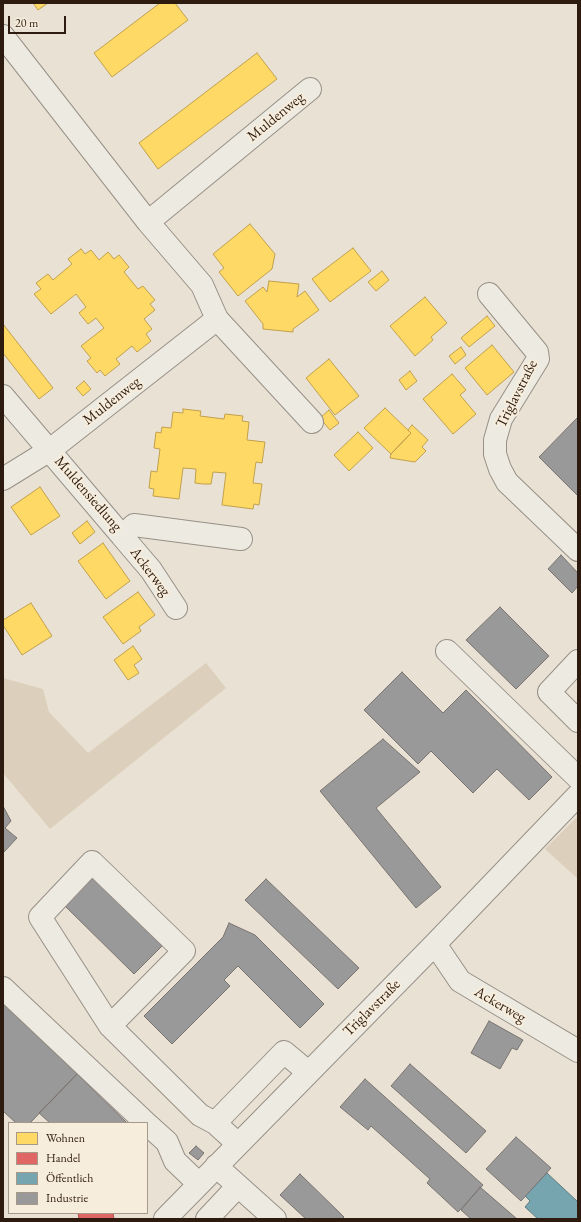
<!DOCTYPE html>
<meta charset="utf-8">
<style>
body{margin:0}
#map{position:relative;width:581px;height:1222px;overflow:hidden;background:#e9e1d3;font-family:"EB Garamond",serif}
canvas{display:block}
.frame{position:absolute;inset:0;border:4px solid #2d1b0f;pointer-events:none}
.legend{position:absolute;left:8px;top:1122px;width:140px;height:92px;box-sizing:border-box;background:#f7eddc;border:1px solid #a6998a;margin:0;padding:5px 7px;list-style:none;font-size:12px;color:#2d1b0f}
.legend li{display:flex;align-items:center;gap:8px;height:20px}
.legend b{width:20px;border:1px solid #a6998a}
.scale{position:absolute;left:8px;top:16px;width:58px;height:18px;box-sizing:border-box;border:2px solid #2d1b0f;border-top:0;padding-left:5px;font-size:12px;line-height:14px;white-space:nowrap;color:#2d1b0f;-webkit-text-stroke:3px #f7eddc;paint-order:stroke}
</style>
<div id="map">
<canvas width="581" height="1222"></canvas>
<div class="frame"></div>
<ul class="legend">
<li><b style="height:11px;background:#ffd966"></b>Wohnen</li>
<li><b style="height:11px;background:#e06666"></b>Handel</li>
<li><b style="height:11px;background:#76a5af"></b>Öffentlich</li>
<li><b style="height:11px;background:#999"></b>Industrie</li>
</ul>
<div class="scale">20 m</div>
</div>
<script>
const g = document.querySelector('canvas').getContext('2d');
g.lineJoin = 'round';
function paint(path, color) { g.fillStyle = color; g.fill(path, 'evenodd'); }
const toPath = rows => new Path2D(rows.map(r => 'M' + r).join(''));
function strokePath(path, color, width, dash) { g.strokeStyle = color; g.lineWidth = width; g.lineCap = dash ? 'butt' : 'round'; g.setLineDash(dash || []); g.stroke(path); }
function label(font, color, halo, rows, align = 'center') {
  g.font = font + ' "EB Garamond",serif'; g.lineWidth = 4; g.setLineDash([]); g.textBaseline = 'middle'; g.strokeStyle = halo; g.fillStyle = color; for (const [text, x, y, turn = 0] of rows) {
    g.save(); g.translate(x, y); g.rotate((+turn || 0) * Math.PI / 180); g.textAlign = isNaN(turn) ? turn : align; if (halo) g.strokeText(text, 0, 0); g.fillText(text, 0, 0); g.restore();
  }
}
const green = toPath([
 [206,663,226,688,50,829,3,773,3,678,43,689,49,712,88,753],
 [578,816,578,879,545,849]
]);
const homes = toPath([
 [33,3,48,3,38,10,33,3],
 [160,3,175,3,188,20,112,77,94,53,160,3],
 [257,53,277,79,158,169,139,143,257,53],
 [250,224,275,254,272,269,238,296,219,272,224,268,213,254,250,224],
 [353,248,371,271,330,302,312,279,353,248],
 [81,249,85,254,91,250,99,260,108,252,114,259,119,255,129,267,124,272,138,289,143,286,155,300,150,304,155,310,144,319,152,329,146,334,151,341,137,352,132,346,116,359,120,364,105,376,100,370,97,373,87,361,91,358,81,346,104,328,96,318,88,324,79,313,86,307,76,294,51,314,34,294,41,289,36,283,48,274,53,280,72,264,68,259,81,249],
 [382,271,389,280,376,291,368,282,382,271],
 [269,281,299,284,297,297,305,291,319,310,293,329,293,332,263,329,263,324,245,301,263,287,267,292,269,281],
 [425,297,447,323,431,337,433,340,415,356,390,326,425,297],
 [487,316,495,326,469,347,461,338,487,316],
 [3,324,53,388,39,399,3,353,3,324],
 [492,345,514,372,487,395,465,368,492,345],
 [461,347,466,355,455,364,449,356,461,347],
 [329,359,359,396,335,415,306,378,329,359],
 [410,371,417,381,406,390,399,380,410,371],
 [452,374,466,390,460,395,476,414,453,434,423,399,452,374],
 [84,381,91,389,83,396,76,388,84,381],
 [385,408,411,433,391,454,364,428,385,408],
 [183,409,201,411,200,416,224,419,225,414,243,416,242,421,249,422,247,440,265,442,262,463,256,462,253,483,262,484,259,505,254,504,253,509,222,505,226,473,213,472,211,484,203,484,195,483,196,469,183,468,179,499,153,496,154,489,149,488,151,471,157,472,160,449,154,448,156,432,161,433,162,427,171,428,173,412,183,413,183,409],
 [329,410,339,423,330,430,320,418,329,410],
 [412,425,428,440,422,447,426,451,415,462,390,458,391,454,411,433,408,430,412,425],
 [358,432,373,448,349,471,334,455,358,432],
 [40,487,60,516,31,535,11,507,40,487],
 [87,521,95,532,80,544,72,533,87,521],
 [103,543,130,581,106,599,78,561,103,543],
 [138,592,155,615,139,627,141,631,123,644,103,617,138,592],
 [31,603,52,636,22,655,3,625,3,620,31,603],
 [133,646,142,659,134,665,139,673,128,680,114,660,133,646]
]);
const shops = toPath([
 [78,1213,113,1213,114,1219,79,1219,78,1213]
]);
const public = toPath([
 [547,1173,578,1202,578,1219,538,1219,525,1207,530,1201,525,1196,547,1173]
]);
const industry = toPath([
 [578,417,578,496,539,457,578,417],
 [561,555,578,573,578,586,572,593,548,569,561,555],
 [500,607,549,656,516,689,466,640,500,607],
 [402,672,443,713,466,690,552,777,529,800,497,769,473,793,431,751,418,764,364,710,402,672],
 [383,739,420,772,376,808,441,887,416,908,320,791,383,739],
 [3,806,11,821,5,828,17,838,3,853,3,806],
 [93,878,162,946,134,974,65,906,93,878],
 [266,879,359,968,338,989,245,900,266,879],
 [229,923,255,935,324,1004,300,1028,238,966,224,980,230,986,172,1044,144,1016,223,937,229,923],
 [3,1004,77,1074,30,1123,16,1123,3,1111,3,1004],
 [489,1021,523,1040,517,1050,512,1048,500,1069,471,1053,489,1021],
 [410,1064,486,1131,466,1153,391,1086,410,1064],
 [77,1074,127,1123,50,1123,39,1113,77,1074],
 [365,1079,483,1185,458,1212,427,1183,430,1179,371,1126,368,1130,340,1107,365,1079],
 [516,1137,551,1168,521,1201,486,1169,516,1137],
 [196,1146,204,1153,198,1160,189,1153,196,1146],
 [300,1174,344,1217,342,1219,306,1219,280,1195,300,1174],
 [480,1187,517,1219,471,1219,461,1210,480,1187]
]);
const minor = toPath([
 [3,36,148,222,202,285,217,319,312,422],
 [148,222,310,89],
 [489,294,537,352,538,359,501,419,495,440,495,454,500,469,507,482,578,550],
 [3,396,122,536,134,525,241,539],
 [3,479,50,450,217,319],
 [122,536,151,570,176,608],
 [447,651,578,778],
 [578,661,549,692,578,721],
 [435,944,460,981,578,1051],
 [3,988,146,1123],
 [110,1026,40,917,92,862,184,951,110,1026,200,1115,215,1123],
 [147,1124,167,1142,175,1161,199,1184],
 [238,1144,215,1123,249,1088,284,1052,308,1072],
 [216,1166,275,1219],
 [165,1219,435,944,578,795],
 [207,1219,238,1186]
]);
const streetNames = [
 ["Muldenweg",276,117,-39],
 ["Triglavstraße",517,394,-63],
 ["Muldenweg",112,401,-38],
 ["Muldensiedlung",88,494,49],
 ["Ackerweg",150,572,53],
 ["Ackerweg",500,1005,30],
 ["Triglavstraße",372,1008,-45]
];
paint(green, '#dcd0bc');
paint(homes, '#ffd966');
strokePath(homes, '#c0a04c', 1);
paint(shops, '#e06666');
strokePath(shops, '#aa504c', 1);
paint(public, '#76a5af');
strokePath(public, '#607c7f', 1);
paint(industry, '#999');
strokePath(industry, '#797370', 1);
strokePath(minor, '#979087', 24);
strokePath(minor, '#edeae2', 22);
label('15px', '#2d1b0f', '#f7eddc', streetNames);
</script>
